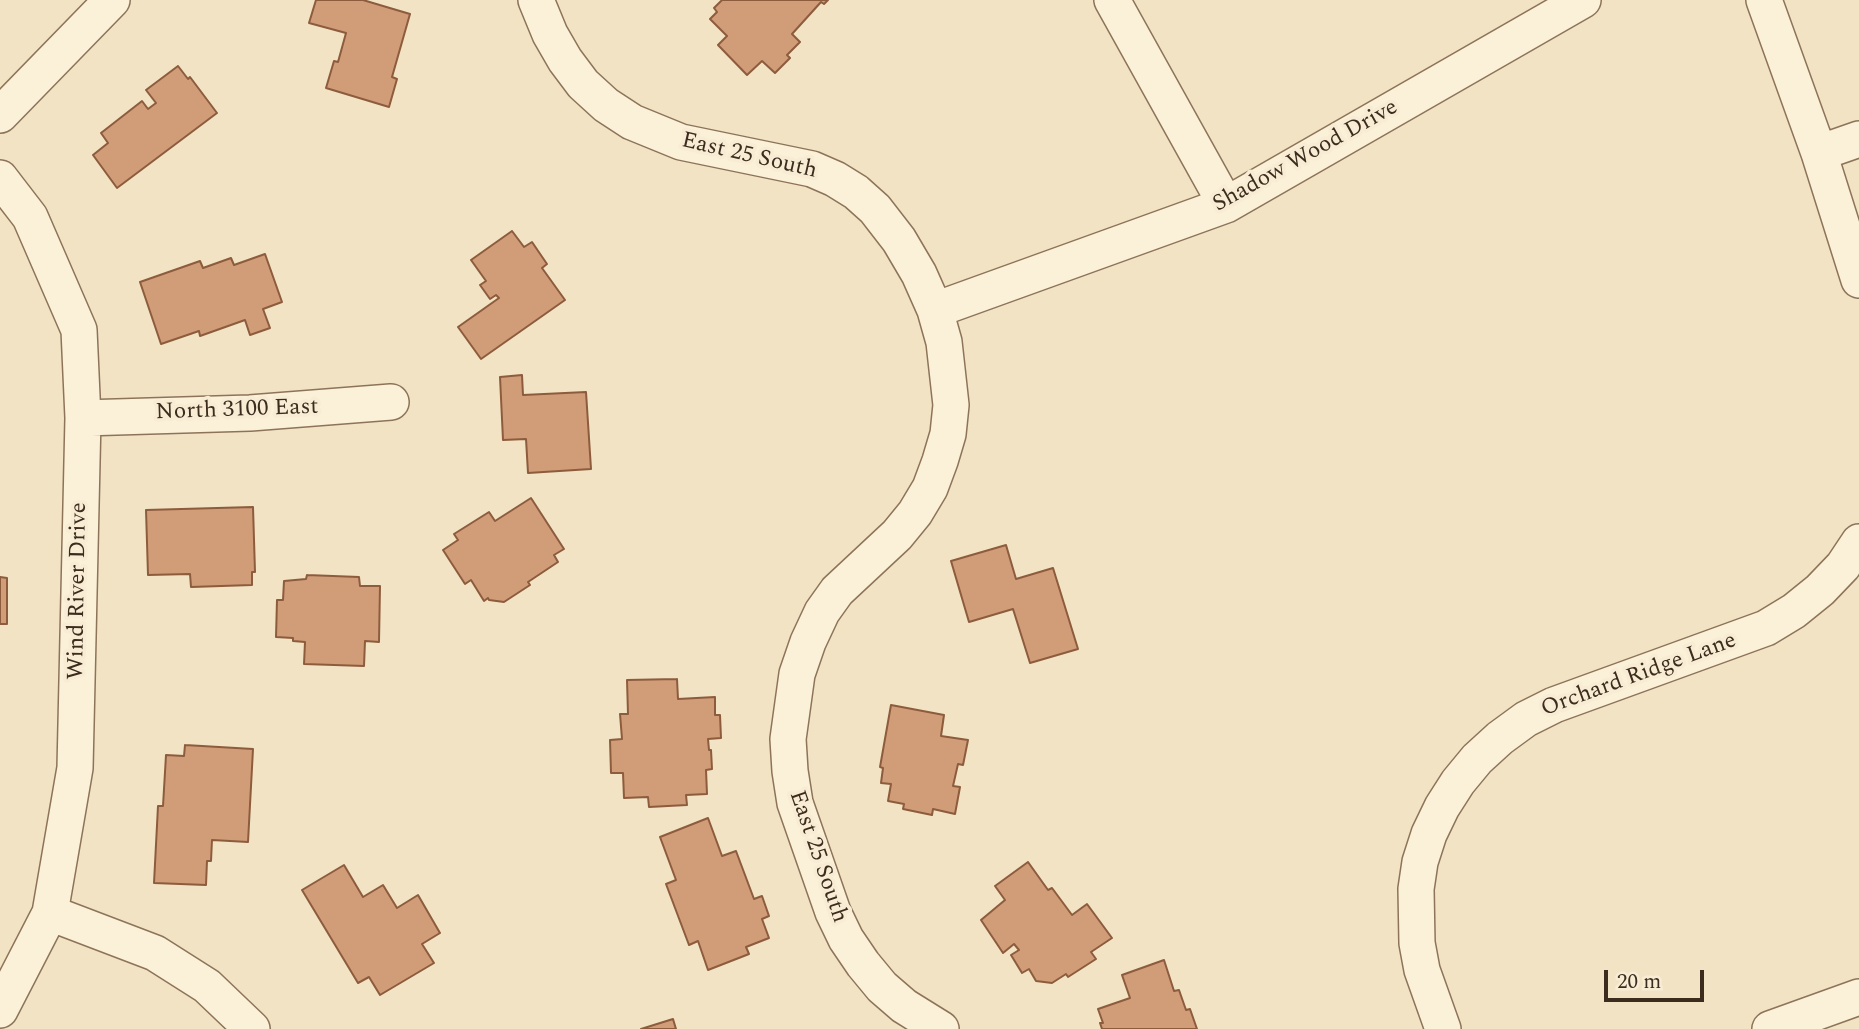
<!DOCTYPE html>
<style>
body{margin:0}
#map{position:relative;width:1859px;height:1029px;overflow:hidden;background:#f1e3c4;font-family:Spectral,serif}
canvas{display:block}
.scale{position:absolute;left:1604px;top:970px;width:100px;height:32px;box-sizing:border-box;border:4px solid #3c2c1e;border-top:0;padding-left:9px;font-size:21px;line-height:24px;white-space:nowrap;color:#3c2c1e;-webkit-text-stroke:5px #f8edd4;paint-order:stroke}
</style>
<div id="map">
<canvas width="1859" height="1029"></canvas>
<div class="scale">20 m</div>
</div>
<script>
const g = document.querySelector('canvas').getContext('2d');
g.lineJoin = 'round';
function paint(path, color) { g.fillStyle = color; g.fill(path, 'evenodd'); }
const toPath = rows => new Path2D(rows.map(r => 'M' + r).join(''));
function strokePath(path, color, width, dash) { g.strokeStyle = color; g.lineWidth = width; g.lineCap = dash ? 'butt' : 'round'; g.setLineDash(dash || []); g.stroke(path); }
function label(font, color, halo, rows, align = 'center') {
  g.font = font + ' Spectral,serif'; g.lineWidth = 7; g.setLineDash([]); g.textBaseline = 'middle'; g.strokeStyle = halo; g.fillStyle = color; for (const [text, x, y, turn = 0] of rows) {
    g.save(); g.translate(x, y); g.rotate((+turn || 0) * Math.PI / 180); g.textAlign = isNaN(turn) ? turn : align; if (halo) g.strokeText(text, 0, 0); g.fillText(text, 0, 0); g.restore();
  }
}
const building = toPath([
 [316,0,363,0,410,14,392,77,397,79,389,107,326,88,334,61,338,62,346,33,309,23,316,0],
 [722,0,828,0,824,4,821,2,792,34,800,42,787,55,790,58,775,73,762,61,747,75,718,45,727,36,710,19,717,12,714,8,722,0],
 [178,66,188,79,190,77,217,113,117,188,93,155,108,143,101,133,142,101,148,109,156,103,146,90,178,66],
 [512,231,524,247,532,242,547,264,542,268,565,300,481,359,458,327,499,298,496,295,490,299,480,285,486,281,471,260,512,231],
 [265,254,282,302,263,309,270,328,250,335,245,320,200,336,199,331,161,344,140,282,200,261,203,268,231,258,234,265,265,254],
 [522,375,523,395,586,392,591,469,528,473,526,439,503,440,500,377,522,375],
 [531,498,564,549,554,555,558,562,528,582,530,585,504,602,489,600,488,598,484,601,471,580,465,584,443,550,458,540,454,534,489,512,495,521,531,498],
 [253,507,255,572,252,572,252,585,191,587,190,574,148,575,146,510,253,507],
 [1006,545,1016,579,1053,568,1078,649,1030,663,1013,609,969,622,951,561,1006,545],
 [307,575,359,577,360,586,380,586,379,642,365,641,364,666,304,664,305,642,293,641,293,638,276,637,277,600,283,600,284,581,306,579,307,575],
 [0,577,7,578,7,624,0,624,0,577],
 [677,679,678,699,715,697,715,715,720,715,721,738,708,739,709,750,711,750,712,769,706,770,707,794,686,795,687,805,649,807,648,797,624,798,623,773,611,773,610,740,622,739,620,714,628,714,627,680,677,679],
 [891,705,944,715,941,736,968,740,963,765,958,764,953,786,960,787,955,814,933,809,932,815,903,809,904,804,888,801,891,784,881,783,883,768,880,767,891,705],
 [185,745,253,749,248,842,212,840,211,861,207,861,206,885,154,883,158,806,163,806,166,755,184,756,185,745],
 [708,818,722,856,736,851,754,899,762,896,769,916,762,919,769,938,746,947,749,954,708,970,698,941,689,945,666,884,676,880,660,837,708,818],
 [1028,862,1048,890,1052,888,1072,915,1087,904,1112,938,1091,952,1096,959,1068,977,1066,974,1052,983,1036,981,1029,969,1022,973,1011,955,1019,950,1014,944,1003,953,981,920,1005,900,995,886,1028,862],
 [344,865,363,897,383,885,397,908,418,895,440,933,422,944,434,963,380,995,369,977,358,983,302,890,344,865],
 [1164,960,1174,991,1179,990,1186,1010,1190,1009,1197,1029,1102,1029,1100,1023,1103,1023,1098,1009,1130,998,1122,975,1164,960],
 [673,1019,676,1029,641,1029,673,1019]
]);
const minor = toPath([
 [536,0,550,34,565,60,583,84,606,105,632,122,681,142,812,169,835,179,856,192,875,209,899,240,919,274,935,310,944,342,951,405,948,434,940,461,930,488,915,513,897,535,837,591,822,612,808,642,797,674,788,739,790,771,795,803,833,912,846,939,863,964,882,987,904,1006,941,1029],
 [1112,0,1226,205],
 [1764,0,1819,153,1859,280],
 [0,115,112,0],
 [1819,153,1859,139],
 [0,178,30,217,79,330,83,418,75,768,50,913,0,1010],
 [935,310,1226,205,1583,0],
 [83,418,250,413,391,402],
 [50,913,155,953,207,986,252,1029],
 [1443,1029,1422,970,1417,943,1416,889,1420,862,1429,834,1442,807,1458,782,1477,759,1500,738,1526,719,1554,705,1766,628,1794,611,1820,590,1843,566,1859,542],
 [1770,1029,1859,997]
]);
const streetNames = [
 ["East 25 South",749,157,13],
 ["Shadow Wood Drive",1306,157,-29],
 ["North 3100 East",237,411,-2],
 ["Wind River Drive",79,591,-89],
 ["Orchard Ridge Lane",1639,676,-20],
 ["East 25 South",817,857,71]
];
paint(building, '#d19c78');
strokePath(building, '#8d5c3d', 2);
strokePath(minor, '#8d7459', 38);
strokePath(minor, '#fbf0d8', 35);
label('23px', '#3c2c1e', '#f8edd4', streetNames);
</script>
